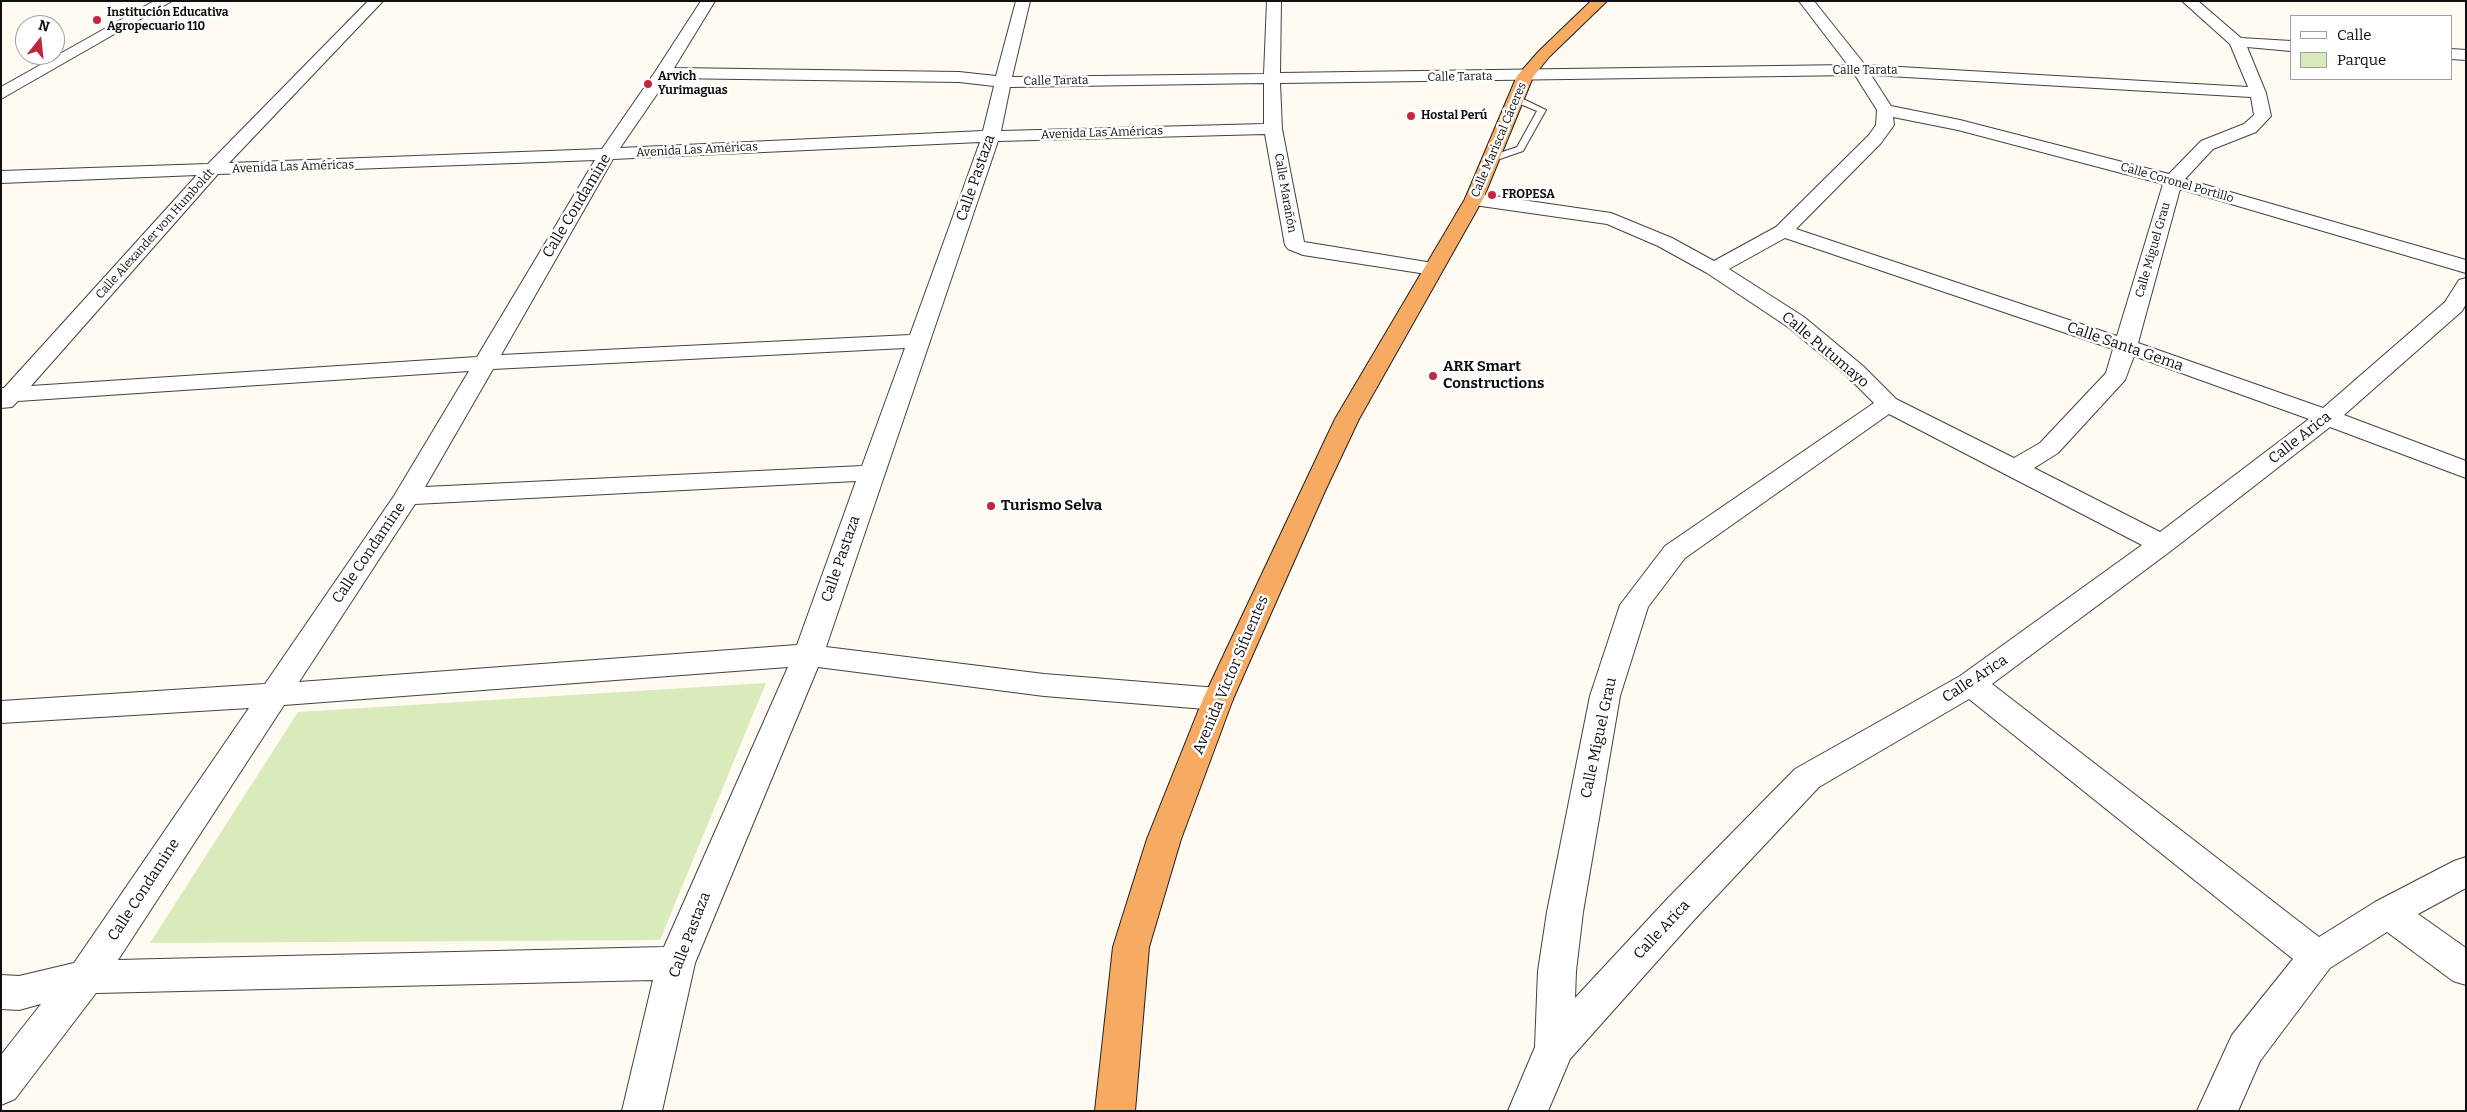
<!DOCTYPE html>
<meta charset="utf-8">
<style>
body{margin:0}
#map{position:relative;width:2467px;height:1112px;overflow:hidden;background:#fffbf2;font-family:Bitter,serif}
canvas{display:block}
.frame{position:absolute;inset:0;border:2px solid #0f0f0f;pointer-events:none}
.legend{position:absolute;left:2290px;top:15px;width:162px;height:65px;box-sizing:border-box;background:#fff;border:1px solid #9f9f9f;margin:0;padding:6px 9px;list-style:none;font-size:15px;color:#0f0f0f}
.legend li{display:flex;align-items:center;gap:10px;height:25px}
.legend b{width:25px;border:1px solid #9f9f9f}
.north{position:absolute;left:15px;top:15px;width:50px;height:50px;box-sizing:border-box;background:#fff;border:1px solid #9f9f9f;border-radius:50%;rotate:16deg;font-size:14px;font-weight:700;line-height:20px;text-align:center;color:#0f0f0f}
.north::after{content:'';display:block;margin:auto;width:18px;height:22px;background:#c1263f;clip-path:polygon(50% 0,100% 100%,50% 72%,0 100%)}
</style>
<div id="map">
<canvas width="2467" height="1112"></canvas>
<div class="frame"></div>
<ul class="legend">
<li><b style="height:6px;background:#fff"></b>Calle</li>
<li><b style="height:14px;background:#d9eabb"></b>Parque</li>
</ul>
<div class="north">N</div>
</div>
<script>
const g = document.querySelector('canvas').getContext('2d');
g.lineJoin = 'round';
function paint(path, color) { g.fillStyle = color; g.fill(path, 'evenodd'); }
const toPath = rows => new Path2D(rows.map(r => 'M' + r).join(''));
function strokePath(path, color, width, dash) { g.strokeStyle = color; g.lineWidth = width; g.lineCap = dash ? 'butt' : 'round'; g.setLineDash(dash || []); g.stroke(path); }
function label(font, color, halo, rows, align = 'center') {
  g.font = font + ' Bitter,serif'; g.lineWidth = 5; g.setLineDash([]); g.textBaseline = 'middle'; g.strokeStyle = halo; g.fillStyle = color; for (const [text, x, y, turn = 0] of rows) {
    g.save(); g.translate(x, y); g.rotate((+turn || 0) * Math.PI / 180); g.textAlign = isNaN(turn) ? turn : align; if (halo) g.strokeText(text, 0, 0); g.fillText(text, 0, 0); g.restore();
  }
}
const green = toPath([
 [766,683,660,940,150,943,298,712]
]);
const service = toPath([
 [1513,97,1519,97,1546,110,1523,151,1494,161,1488,161,1488,157,1517,147,1537,111,1513,101,1513,97]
]);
const minor = toPath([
 [154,1,172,1,1,99,1,87,154,1],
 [368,1,383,1,229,163,602,149,655,72,701,1,715,1,674,68,959,72,996,76,1016,1,1030,1,1012,77,1264,74,1267,1,1281,1,1280,73,1848,65,1799,1,1814,1,1865,65,2248,87,2230,44,2182,1,2198,1,2241,38,2291,41,2291,51,2247,47,2266,93,2271,116,2256,132,2213,149,2185,179,2466,260,2466,273,2180,189,2138,343,2323,408,2445,302,2459,280,2466,278,2466,304,2462,311,2344,415,2466,461,2466,478,2330,427,2172,550,1992,684,2319,937,2375,902,2454,861,2466,857,2466,888,2418,914,2466,948,2466,985,2453,981,2387,932,2330,968,2260,1061,2238,1111,2197,1111,2232,1035,2293,959,1969,699,1819,787,1694,920,1570,1059,1548,1111,1508,1111,1535,1047,1538,971,1547,912,1590,696,1620,605,1665,546,1874,403,1847,376,1788,327,1707,273,1658,246,1607,224,1474,205,1467,203,1465,199,1467,195,1474,193,1611,213,1672,238,1714,261,1776,227,1869,135,1876,125,1877,110,1855,75,1280,83,1282,129,1304,242,1433,263,1440,265,1443,269,1440,273,1433,275,1303,255,1288,249,1285,245,1265,134,998,141,826,647,1044,674,1218,688,1229,691,1233,699,1229,707,1218,710,1044,696,818,667,695,963,662,1111,622,1111,653,980,96,993,15,1099,1,1105,1,1055,41,1004,19,1010,1,1009,1,975,19,976,74,963,249,708,1,723,1,701,265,684,394,496,469,371,18,401,12,407,1,408,1,388,4,388,197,175,1,183,1,171,208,164,368,1],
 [1871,75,2251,97,2254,115,2244,124,2201,141,2169,174,1960,120,1891,106,1871,75],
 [668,78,959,82,994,86,983,131,620,148,668,78],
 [1264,83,1264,124,1001,131,1010,87,1264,83],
 [1893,117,1958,130,2163,184,2117,336,1796,229,1881,143,1894,125,1893,117],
 [980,142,910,335,501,355,613,159,980,142],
 [595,160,477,357,31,386,218,174,595,160],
 [1785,238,2113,349,2106,373,2040,443,2014,458,1896,399,1863,366,1804,317,1729,269,1785,238],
 [905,348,862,466,425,487,493,369,905,348],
 [2134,356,2309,419,2160,532,2034,468,2058,453,2125,380,2134,356],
 [1889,414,2142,545,1960,676,1795,769,1668,898,1575,998,1576,971,1583,912,1620,696,1648,607,1685,558,1889,414],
 [856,481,797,645,299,682,415,504,856,481],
 [788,667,664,947,118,960,284,705,788,667],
 [2451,49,2466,50,2466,60,2451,59,2451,49]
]);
const trunk = toPath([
 [1591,1,1607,1,1549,57,1533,77,1483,199,1359,419,1325,491,1233,699,1181,839,1149,947,1135,1111,1095,1111,1113,947,1147,839,1203,699,1335,419,1465,199,1517,76,1539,51,1591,1]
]);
const markers = [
 [97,20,5,"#c1263f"],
 [648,84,5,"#c1263f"],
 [1411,116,5,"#c1263f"],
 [1492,195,5,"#c1263f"],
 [1433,376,5,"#c1263f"],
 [991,506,5,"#c1263f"]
];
const farPoinames = [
 ["Institución Educativa",107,13],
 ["Agropecuario 110",107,27],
 ["Arvich",658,77],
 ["Yurimaguas",658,91],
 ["Hostal Perú",1421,116],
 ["FROPESA",1502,195]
];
const farStreetnames = [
 ["Calle Tarata",1865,71],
 ["Calle Tarata",1460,77,-1],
 ["Calle Tarata",1056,81,-1],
 ["Avenida Las Américas",1102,133,-2],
 ["Calle Mariscal Cáceres",1499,140,-67],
 ["Avenida Las Américas",697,150,-3],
 ["Avenida Las Américas",293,167,-2],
 ["Calle Coronel Portillo",2177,183,16],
 ["Calle Marañón",1285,193,80],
 ["Calle Alexander von Humboldt",155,234,-48],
 ["Calle Miguel Grau",2153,250,-74]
];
const streetNames = [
 ["Calle Pastaza",976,178,-71],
 ["Calle Condamine",577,206,-59],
 ["Calle Santa Gema",2125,347,19],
 ["Calle Putumayo",1825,350,40],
 ["Calle Arica",2300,438,-38],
 ["Calle Condamine",369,553,-56],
 ["Calle Pastaza",841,559,-71],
 ["Avenida Victor Sifuentes",1231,675,-67],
 ["Calle Arica",1975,679,-33],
 ["Calle Miguel Grau",1599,738,-78],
 ["Calle Condamine",144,890,-57],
 ["Calle Arica",1662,930,-47],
 ["Calle Pastaza",690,935,-69]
];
const poiNames = [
 ["ARK Smart",1443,367],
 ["Constructions",1443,384],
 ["Turismo Selva",1001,506]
];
paint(green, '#d9eabb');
strokePath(service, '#424242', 2);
strokePath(minor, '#424242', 2);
strokePath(trunk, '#202020', 2);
paint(service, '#fff');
paint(minor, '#fff');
paint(trunk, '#f6aa62');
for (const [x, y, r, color] of markers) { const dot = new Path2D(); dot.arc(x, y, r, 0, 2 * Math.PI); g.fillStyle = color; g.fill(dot); strokePath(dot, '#fff', 2); }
label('bold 12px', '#0f0f0f', '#fff', farPoinames, 'left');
label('12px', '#0f0f0f', '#fff', farStreetnames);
label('15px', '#0f0f0f', '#fff', streetNames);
label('bold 15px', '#0f0f0f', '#fff', poiNames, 'left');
</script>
